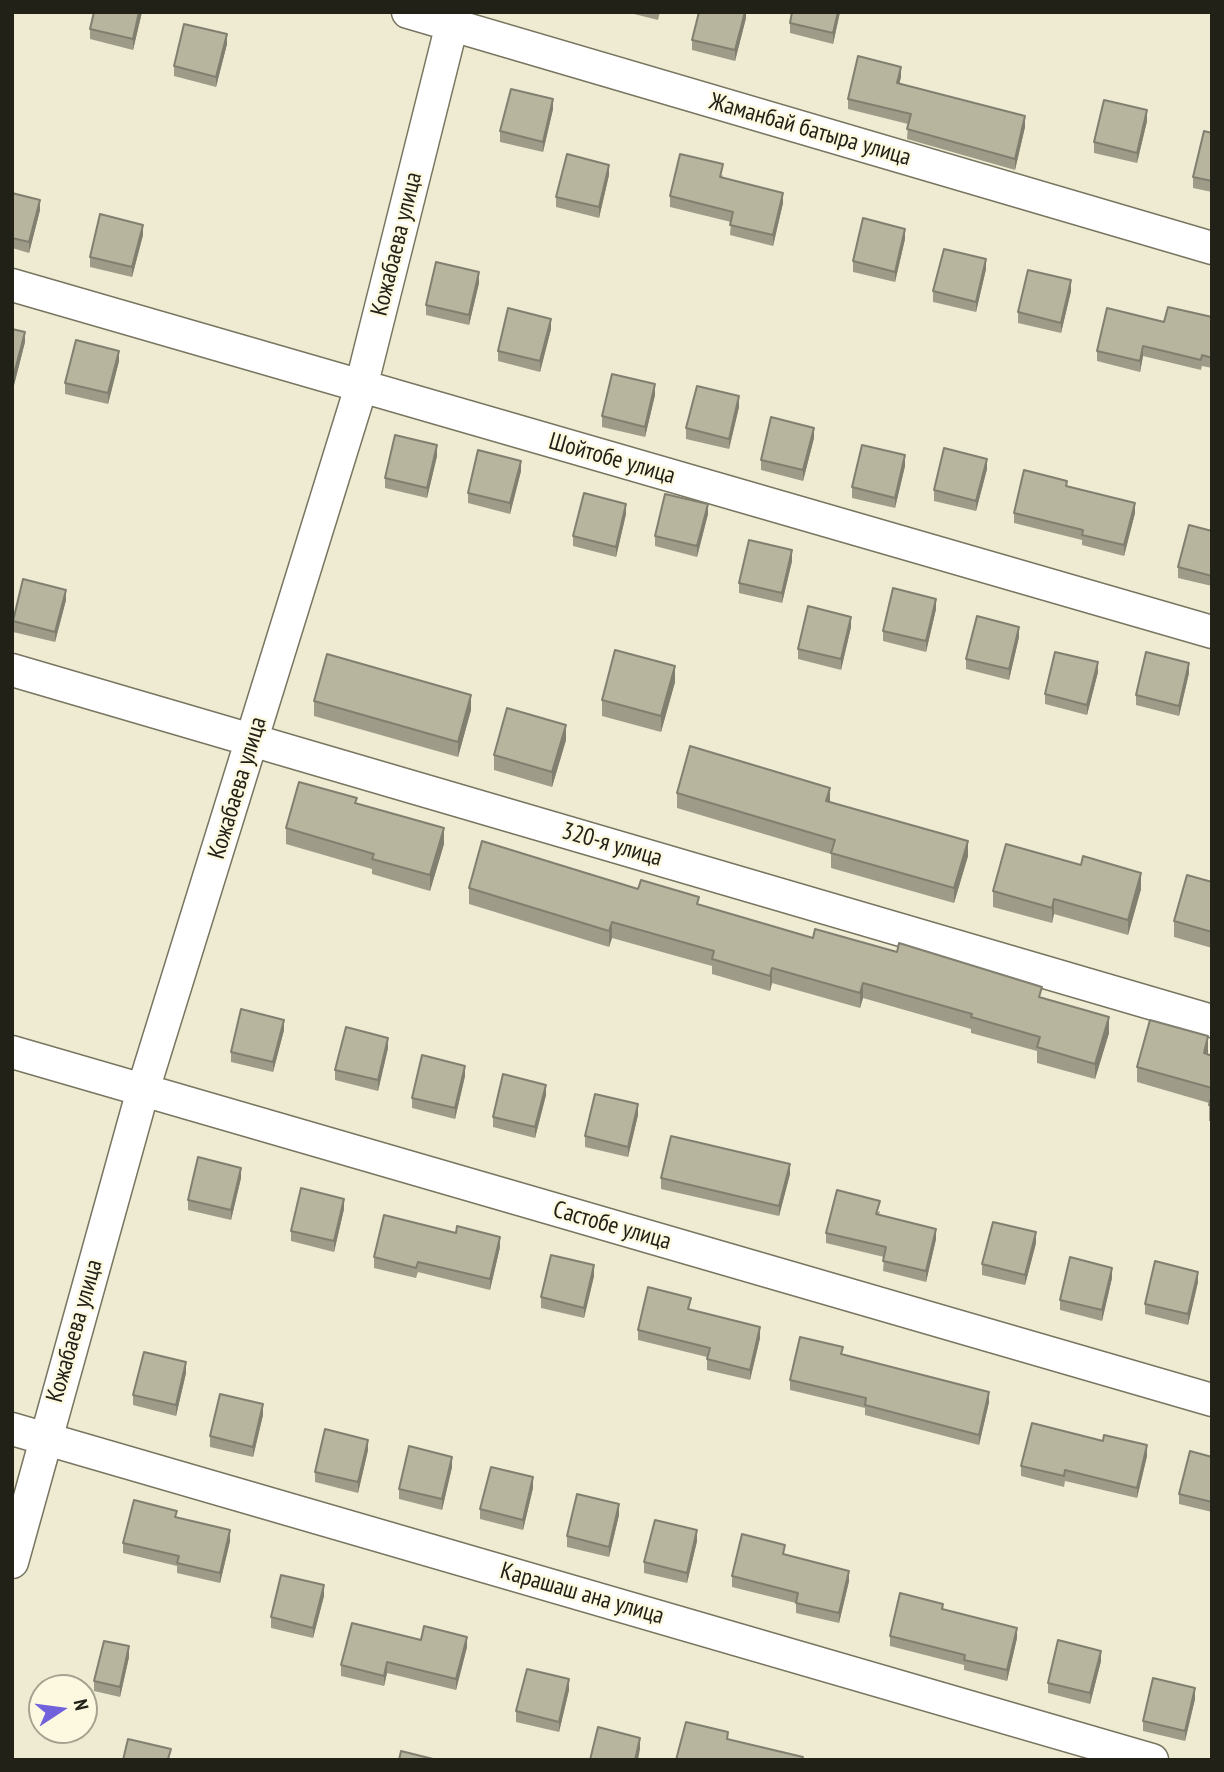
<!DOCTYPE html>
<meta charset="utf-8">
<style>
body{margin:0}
#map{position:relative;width:1224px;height:1772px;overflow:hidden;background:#efebd3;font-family:"PT Sans Narrow",sans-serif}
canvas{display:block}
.frame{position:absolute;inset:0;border:14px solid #222118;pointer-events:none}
.north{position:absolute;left:28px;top:1674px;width:70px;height:70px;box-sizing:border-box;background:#fcf9e0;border:2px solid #a5a390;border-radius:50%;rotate:77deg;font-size:19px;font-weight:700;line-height:28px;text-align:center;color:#222118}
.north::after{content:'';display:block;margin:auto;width:24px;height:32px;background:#7162dc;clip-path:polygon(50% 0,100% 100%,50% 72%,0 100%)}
</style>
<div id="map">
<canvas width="1224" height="1772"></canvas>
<div class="frame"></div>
<div class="north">N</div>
</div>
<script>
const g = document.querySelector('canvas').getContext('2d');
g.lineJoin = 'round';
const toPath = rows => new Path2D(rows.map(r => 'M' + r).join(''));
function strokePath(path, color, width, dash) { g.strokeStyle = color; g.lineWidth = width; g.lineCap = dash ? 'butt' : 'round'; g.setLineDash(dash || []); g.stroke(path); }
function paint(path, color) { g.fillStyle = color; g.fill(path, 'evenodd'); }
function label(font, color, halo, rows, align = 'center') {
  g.font = font + ' "PT Sans Narrow",sans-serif'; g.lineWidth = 5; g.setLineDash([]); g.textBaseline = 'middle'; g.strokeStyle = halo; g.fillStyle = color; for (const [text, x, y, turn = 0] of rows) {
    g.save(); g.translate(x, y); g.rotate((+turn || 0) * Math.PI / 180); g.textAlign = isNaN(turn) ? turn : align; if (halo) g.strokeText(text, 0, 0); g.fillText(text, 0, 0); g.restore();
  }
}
const minor = toPath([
 [408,12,1212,248],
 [12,285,1212,632],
 [12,670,1212,1021],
 [12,1052,1212,1400],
 [12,1429,1152,1760],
 [12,1562,143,1090,361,387,455,12]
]);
const wall = toPath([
 [142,12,133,50,90,39,90,29],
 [626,12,660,12,658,20],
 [746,12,746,18,735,61,692,50,692,40],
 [840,12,833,44,790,33,790,23],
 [227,44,216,87,174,76,174,66],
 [901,77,899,84,1025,127,1015,170,907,139,908,124,848,109,848,99],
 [553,109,543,152,500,142,500,131],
 [1147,121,1137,163,1094,153,1094,142],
 [1212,133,1212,192,1193,188,1193,177],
 [609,175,599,218,556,207,556,197],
 [723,175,722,178,783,203,773,246,730,235,731,222,670,207,670,196],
 [12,193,40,210,29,253,12,248],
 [143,235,132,277,90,267,90,257],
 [905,239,895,282,853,272,853,261],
 [986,269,976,312,933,302,933,291],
 [479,283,469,325,426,315,426,305],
 [1071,291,1061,333,1018,323,1018,312],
 [1212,317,1212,368,1202,366,1201,370,1143,356,1140,372,1097,361,1097,351,1164,322],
 [12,329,25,342,14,385,12,384],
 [551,329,540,372,498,361,498,351],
 [119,361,108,404,65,394,65,383],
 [655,395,645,437,602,427,602,416],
 [739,407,729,449,686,439,686,428],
 [814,438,803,481,761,470,761,460],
 [437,456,427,498,385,488,385,478],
 [905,466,895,508,852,498,852,487],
 [987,469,976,511,934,501,934,490],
 [521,471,510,514,468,503,468,493],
 [1067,486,1135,513,1124,556,1082,545,1082,540,1014,523,1014,513],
 [626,514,616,557,573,546,573,536],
 [708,514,697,557,655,546,655,536],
 [1212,531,1212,586,1178,578,1178,567],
 [792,561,782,603,739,593,739,583],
 [66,600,55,642,13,632,13,621],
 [936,609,926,652,883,641,883,631],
 [851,627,841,670,798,659,798,649],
 [1019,637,1009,680,966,669,966,659],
 [1098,672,1087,715,1045,704,1045,694],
 [1189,673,1179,716,1136,705,1136,695],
 [675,682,661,732,602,716,602,700],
 [314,701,471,710,458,757,314,716],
 [566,740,552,787,494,770,494,755],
 [677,793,830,802,968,856,954,903,831,868,831,854,677,808],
 [357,804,444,844,430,891,372,874,372,869,286,844,286,828],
 [1212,882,1212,948,1174,937,1174,921],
 [469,888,638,889,699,905,813,938,1042,998,1109,1033,1095,1079,1037,1063,1037,1051,971,1033,971,1029,863,998,860,1008,772,983,770,991,712,974,712,966,612,938,609,947,469,904],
 [1141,889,1128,935,1054,914,1052,923,993,907,993,891],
 [284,1030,273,1072,231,1062,231,1052],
 [388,1048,378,1091,335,1080,335,1070],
 [1208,1052,1208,1054,1212,1056,1212,1121,1209,1121,1209,1103,1137,1082,1137,1067],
 [465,1076,455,1119,412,1108,412,1098],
 [546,1095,535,1138,493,1127,493,1117],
 [638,1115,628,1157,585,1147,585,1136],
 [790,1174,779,1216,661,1189,661,1178],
 [241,1178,231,1220,188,1210,188,1200],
 [344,1209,334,1252,291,1241,291,1231],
 [880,1211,879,1215,936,1239,926,1282,883,1271,884,1257,826,1243,826,1233],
 [1036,1243,1025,1285,982,1275,982,1264],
 [500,1247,490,1290,418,1272,416,1278,374,1268,374,1257],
 [594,1276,584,1318,541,1308,541,1297],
 [1112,1278,1102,1321,1060,1310,1060,1300],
 [1198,1282,1188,1325,1145,1314,1145,1304],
 [690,1310,760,1338,750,1380,707,1370,707,1357,638,1340,638,1330],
 [843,1354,989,1402,979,1445,865,1415,865,1408,790,1390,790,1380],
 [186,1373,176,1416,133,1405,133,1395],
 [263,1415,253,1457,210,1447,210,1436],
 [368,1450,358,1493,315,1482,315,1472],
 [1147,1456,1137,1498,1065,1481,1064,1487,1021,1476,1021,1466],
 [1212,1457,1212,1512,1179,1504,1179,1494],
 [452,1467,442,1510,399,1499,399,1489],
 [533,1488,523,1530,480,1519,480,1509],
 [619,1515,609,1557,567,1547,567,1536],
 [177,1517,230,1541,220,1583,177,1573,177,1566,123,1553,123,1543],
 [697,1541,687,1583,644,1573,644,1562],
 [785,1555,849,1581,839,1623,796,1613,796,1603,732,1587,732,1576],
 [324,1596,313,1638,271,1628,271,1617],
 [943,1609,1017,1638,1007,1681,964,1670,964,1665,890,1646,890,1636],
 [421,1640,467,1647,456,1690,387,1673,384,1686,341,1676,341,1665],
 [129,1657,120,1697,94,1691,94,1681],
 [1101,1661,1090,1704,1048,1693,1048,1683],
 [569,1690,559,1732,516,1722,516,1711],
 [1195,1699,1185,1741,1143,1731,1143,1721]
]);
const shadedWall = toPath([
 [139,12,142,12,133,50,133,39],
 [745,12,746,12,746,18,735,61,735,50],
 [838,12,840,12,833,44,833,33],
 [227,34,227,44,216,87,216,77],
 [901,67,901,77,897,93,897,83],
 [553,99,553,109,543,152,543,142],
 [1147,110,1147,121,1137,163,1137,153],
 [1025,116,1025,127,1015,170,1015,159],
 [609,165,609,175,599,218,599,207],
 [783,193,783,203,773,246,773,235],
 [40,200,40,210,29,253,29,242],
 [143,225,143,235,132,277,132,267],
 [905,229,905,239,895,282,895,272],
 [986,259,986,269,976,312,976,302],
 [479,272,479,283,469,325,469,315],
 [1071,280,1071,291,1061,333,1061,323],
 [551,319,551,329,540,372,540,361],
 [25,332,25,342,14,385,14,374],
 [1143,346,1143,356,1140,372,1140,361],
 [119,351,119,361,108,404,108,393],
 [655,384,655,395,645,437,645,427],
 [739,396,739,407,729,449,729,439],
 [814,428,814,438,803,481,803,470],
 [437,445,437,456,427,498,427,488],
 [905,455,905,466,895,508,895,498],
 [987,459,987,469,976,511,976,501],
 [521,461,521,471,510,514,510,503],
 [1135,503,1135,513,1124,556,1124,545],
 [626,504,626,514,616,557,616,547],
 [708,504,708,514,697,557,697,546],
 [792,550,792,561,782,603,782,593],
 [66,590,66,600,55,642,55,632],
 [936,599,936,609,926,652,926,641],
 [851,617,851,627,841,670,841,659],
 [1019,627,1019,637,1009,680,1009,669],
 [1098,662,1098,672,1087,715,1087,705],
 [1189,663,1189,673,1179,716,1179,706],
 [675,666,675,682,661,732,661,716],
 [471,695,471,710,458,757,458,742],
 [566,725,566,740,552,787,552,772],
 [830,788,830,803,826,801],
 [444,828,444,844,430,891,430,875],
 [968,841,968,856,954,903,954,888],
 [1141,873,1141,889,1128,935,1128,920],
 [1054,899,1054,914,1052,923,1052,908],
 [612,922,612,938,609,947,609,931],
 [772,968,772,983,770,991,770,976],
 [863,983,863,998,860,1008,860,993],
 [1109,1017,1109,1033,1095,1079,1095,1064],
 [284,1020,284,1030,273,1072,273,1062],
 [1208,1036,1208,1052,1204,1069,1204,1053],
 [388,1038,388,1048,378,1091,378,1080],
 [465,1066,465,1076,455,1119,455,1108],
 [546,1085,546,1095,535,1138,535,1127],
 [638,1104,638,1115,628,1157,628,1147],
 [790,1164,790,1174,779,1216,779,1206],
 [241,1168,241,1178,231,1220,231,1210],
 [344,1199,344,1209,334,1252,334,1241],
 [936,1229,936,1239,926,1282,926,1271],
 [1036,1232,1036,1243,1025,1285,1025,1275],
 [500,1237,500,1247,490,1290,490,1279],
 [594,1265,594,1276,584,1318,584,1308],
 [1112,1268,1112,1278,1102,1321,1102,1310],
 [1198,1272,1198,1282,1188,1325,1188,1314],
 [760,1327,760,1338,750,1380,750,1370],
 [186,1362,186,1373,176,1416,176,1405],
 [989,1392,989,1402,979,1445,979,1435],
 [263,1404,263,1415,253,1457,253,1447],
 [368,1440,368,1450,358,1493,358,1482],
 [1147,1445,1147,1456,1137,1498,1137,1488],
 [452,1457,452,1467,442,1510,442,1499],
 [533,1477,533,1488,523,1530,523,1520],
 [619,1504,619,1515,609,1557,609,1547],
 [230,1530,230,1541,220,1583,220,1573],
 [697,1530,697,1541,687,1583,687,1573],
 [849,1571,849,1581,839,1623,839,1613],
 [324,1585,324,1596,313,1638,313,1628],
 [1017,1628,1017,1638,1007,1681,1007,1670],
 [467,1637,467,1647,456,1690,456,1679],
 [129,1646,129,1657,120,1697,120,1687],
 [1101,1651,1101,1661,1090,1704,1090,1693],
 [387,1662,387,1673,384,1686,384,1676],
 [569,1679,569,1690,559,1732,559,1722],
 [1195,1688,1195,1699,1185,1741,1185,1731],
 [640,1738,640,1749,638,1760,635,1760]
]);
const building = toPath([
 [94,12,139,12,133,39,90,29,94,12],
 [699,12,745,12,735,50,692,40,699,12],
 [792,12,838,12,833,33,790,23,792,12],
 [184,24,227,34,216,77,174,66,184,24],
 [858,56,901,67,897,83,1025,116,1015,159,907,129,911,114,848,99,858,56],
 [511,89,553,99,543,142,500,131,511,89],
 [1104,100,1147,110,1137,153,1094,142,1104,100],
 [1204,131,1212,133,1212,181,1193,177,1204,131],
 [567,154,609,165,599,207,556,197,567,154],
 [680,154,723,164,720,177,783,193,773,235,730,225,733,212,670,196,680,154],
 [12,193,40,200,29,242,12,238,12,193],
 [100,214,143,225,132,267,90,257,100,214],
 [863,218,905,229,895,272,853,261,863,218],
 [944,249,986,259,976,302,933,291,944,249],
 [436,262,479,272,469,315,426,305,436,262],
 [1028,270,1071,280,1061,323,1018,312,1028,270],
 [1168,307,1212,317,1212,358,1202,355,1201,360,1143,346,1140,361,1097,351,1107,308,1164,322,1168,307],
 [508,308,551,319,540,361,498,351,508,308],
 [12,329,25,332,14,374,12,374,12,329],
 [76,340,119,351,108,393,65,383,76,340],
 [612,374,655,384,645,427,602,416,612,374],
 [697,386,739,396,729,439,686,428,697,386],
 [771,417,814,428,803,470,761,460,771,417],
 [395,435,437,445,427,488,385,478,395,435],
 [862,445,905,455,895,498,852,487,862,445],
 [944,448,987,459,976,501,934,490,944,448],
 [478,450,521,461,510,503,468,493,478,450],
 [1024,470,1067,481,1066,486,1135,503,1124,545,1082,535,1083,530,1014,513,1024,470],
 [584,493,626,504,616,547,573,536,584,493],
 [665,494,708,504,697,546,655,536,665,494],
 [1189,525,1212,531,1212,576,1178,567,1189,525],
 [749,540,792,550,782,593,739,583,749,540],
 [23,579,66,590,55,632,13,621,23,579],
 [893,588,936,599,926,641,883,631,893,588],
 [808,606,851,617,841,659,798,649,808,606],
 [977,616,1019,627,1009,669,966,659,977,616],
 [615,650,675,666,661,716,602,700,615,650],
 [1055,652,1098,662,1087,705,1045,694,1055,652],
 [1146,652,1189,663,1179,706,1136,695,1146,652],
 [327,654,471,695,458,742,314,701,327,654],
 [507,708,566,725,552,772,494,755,507,708],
 [690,746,830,788,826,801,968,841,954,888,831,853,835,840,677,793,690,746],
 [299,782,357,798,355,803,444,828,430,875,372,859,374,854,286,828,299,782],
 [482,841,638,889,641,880,699,897,697,904,813,938,815,929,897,952,899,943,1042,987,1039,997,1109,1017,1095,1064,1037,1047,1040,1037,971,1017,972,1014,863,983,860,993,772,968,770,976,712,959,714,951,612,922,609,931,469,888,482,841],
 [1006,844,1081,865,1083,856,1141,873,1128,920,1054,899,1052,908,993,891,1006,844],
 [1187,875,1212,882,1212,932,1174,921,1187,875],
 [241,1009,284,1020,273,1062,231,1052,241,1009],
 [1150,1020,1208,1036,1204,1053,1212,1056,1212,1088,1137,1067,1150,1020],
 [346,1027,388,1038,378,1080,335,1070,346,1027],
 [422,1055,465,1066,455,1108,412,1098,422,1055],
 [503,1074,546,1085,535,1127,493,1117,503,1074],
 [595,1094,638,1104,628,1147,585,1136,595,1094],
 [1212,1094,1212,1106,1209,1105,1212,1094],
 [671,1136,790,1164,779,1206,661,1178,671,1136],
 [198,1157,241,1168,231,1210,188,1200,198,1157],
 [301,1188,344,1199,334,1241,291,1231,301,1188],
 [837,1190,880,1201,876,1214,936,1229,926,1271,883,1261,886,1247,826,1233,837,1190],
 [384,1215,456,1233,457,1226,500,1237,490,1279,418,1262,416,1268,374,1257,384,1215],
 [993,1222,1036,1232,1025,1275,982,1264,993,1222],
 [551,1255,594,1265,584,1308,541,1297,551,1255],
 [1070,1257,1112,1268,1102,1310,1060,1300,1070,1257],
 [1155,1261,1198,1272,1188,1314,1145,1304,1155,1261],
 [648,1287,691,1298,688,1309,760,1327,750,1370,707,1359,710,1348,638,1330,648,1287],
 [800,1337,843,1347,841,1354,989,1392,979,1435,865,1405,866,1398,790,1380,800,1337],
 [144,1352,186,1362,176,1405,133,1395,144,1352],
 [220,1394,263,1404,253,1447,210,1436,220,1394],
 [1032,1423,1103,1441,1104,1435,1147,1445,1137,1488,1065,1470,1064,1476,1021,1466,1032,1423],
 [325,1429,368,1440,358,1482,315,1472,325,1429],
 [409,1446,452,1457,442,1499,399,1489,409,1446],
 [1190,1451,1212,1457,1212,1502,1179,1494,1190,1451],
 [491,1467,533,1477,523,1520,480,1509,491,1467],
 [577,1494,619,1504,609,1547,567,1536,577,1494],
 [134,1500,177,1511,175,1517,230,1530,220,1573,177,1563,179,1556,123,1543,134,1500],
 [655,1520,697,1530,687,1573,644,1562,655,1520],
 [742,1534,785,1545,783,1554,849,1571,839,1613,796,1603,798,1593,732,1576,742,1534],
 [281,1575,324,1585,313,1628,271,1617,281,1575],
 [900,1593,943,1604,942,1609,1017,1628,1007,1670,964,1660,965,1655,890,1636,900,1593],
 [352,1623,421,1640,424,1626,467,1637,456,1679,387,1662,384,1676,341,1665,352,1623],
 [1058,1640,1101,1651,1090,1693,1048,1683,1058,1640],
 [104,1641,129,1646,120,1687,94,1681,104,1641],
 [527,1669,569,1679,559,1722,516,1711,527,1669],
 [1153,1678,1195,1688,1185,1731,1143,1721,1153,1678],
 [686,1722,728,1732,727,1739,803,1757,802,1760,676,1760,686,1722],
 [598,1727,640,1738,635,1760,590,1760,598,1727],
 [128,1739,171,1749,168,1759,174,1760,123,1760,128,1739],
 [401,1751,437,1760,399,1760,401,1751]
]);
const streetNames = [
 ["Жаманбай батыра улица",810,130,16],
 ["Кожабаева улица",397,244,-76],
 ["Шойтобе улица",612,459,16],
 ["Кожабаева улица",238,788,-73],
 ["320-я улица",612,845,16],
 ["Састобе улица",612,1226,16],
 ["Кожабаева улица",75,1331,-74],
 ["Карашаш ана улица",582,1594,16]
];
strokePath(minor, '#787560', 35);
strokePath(minor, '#fff', 32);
paint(wall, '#9e9c88');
paint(shadedWall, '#817f6f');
paint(building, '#b8b59e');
strokePath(building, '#817f6f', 2);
label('24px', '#222118', '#fcf9e0', streetNames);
</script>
